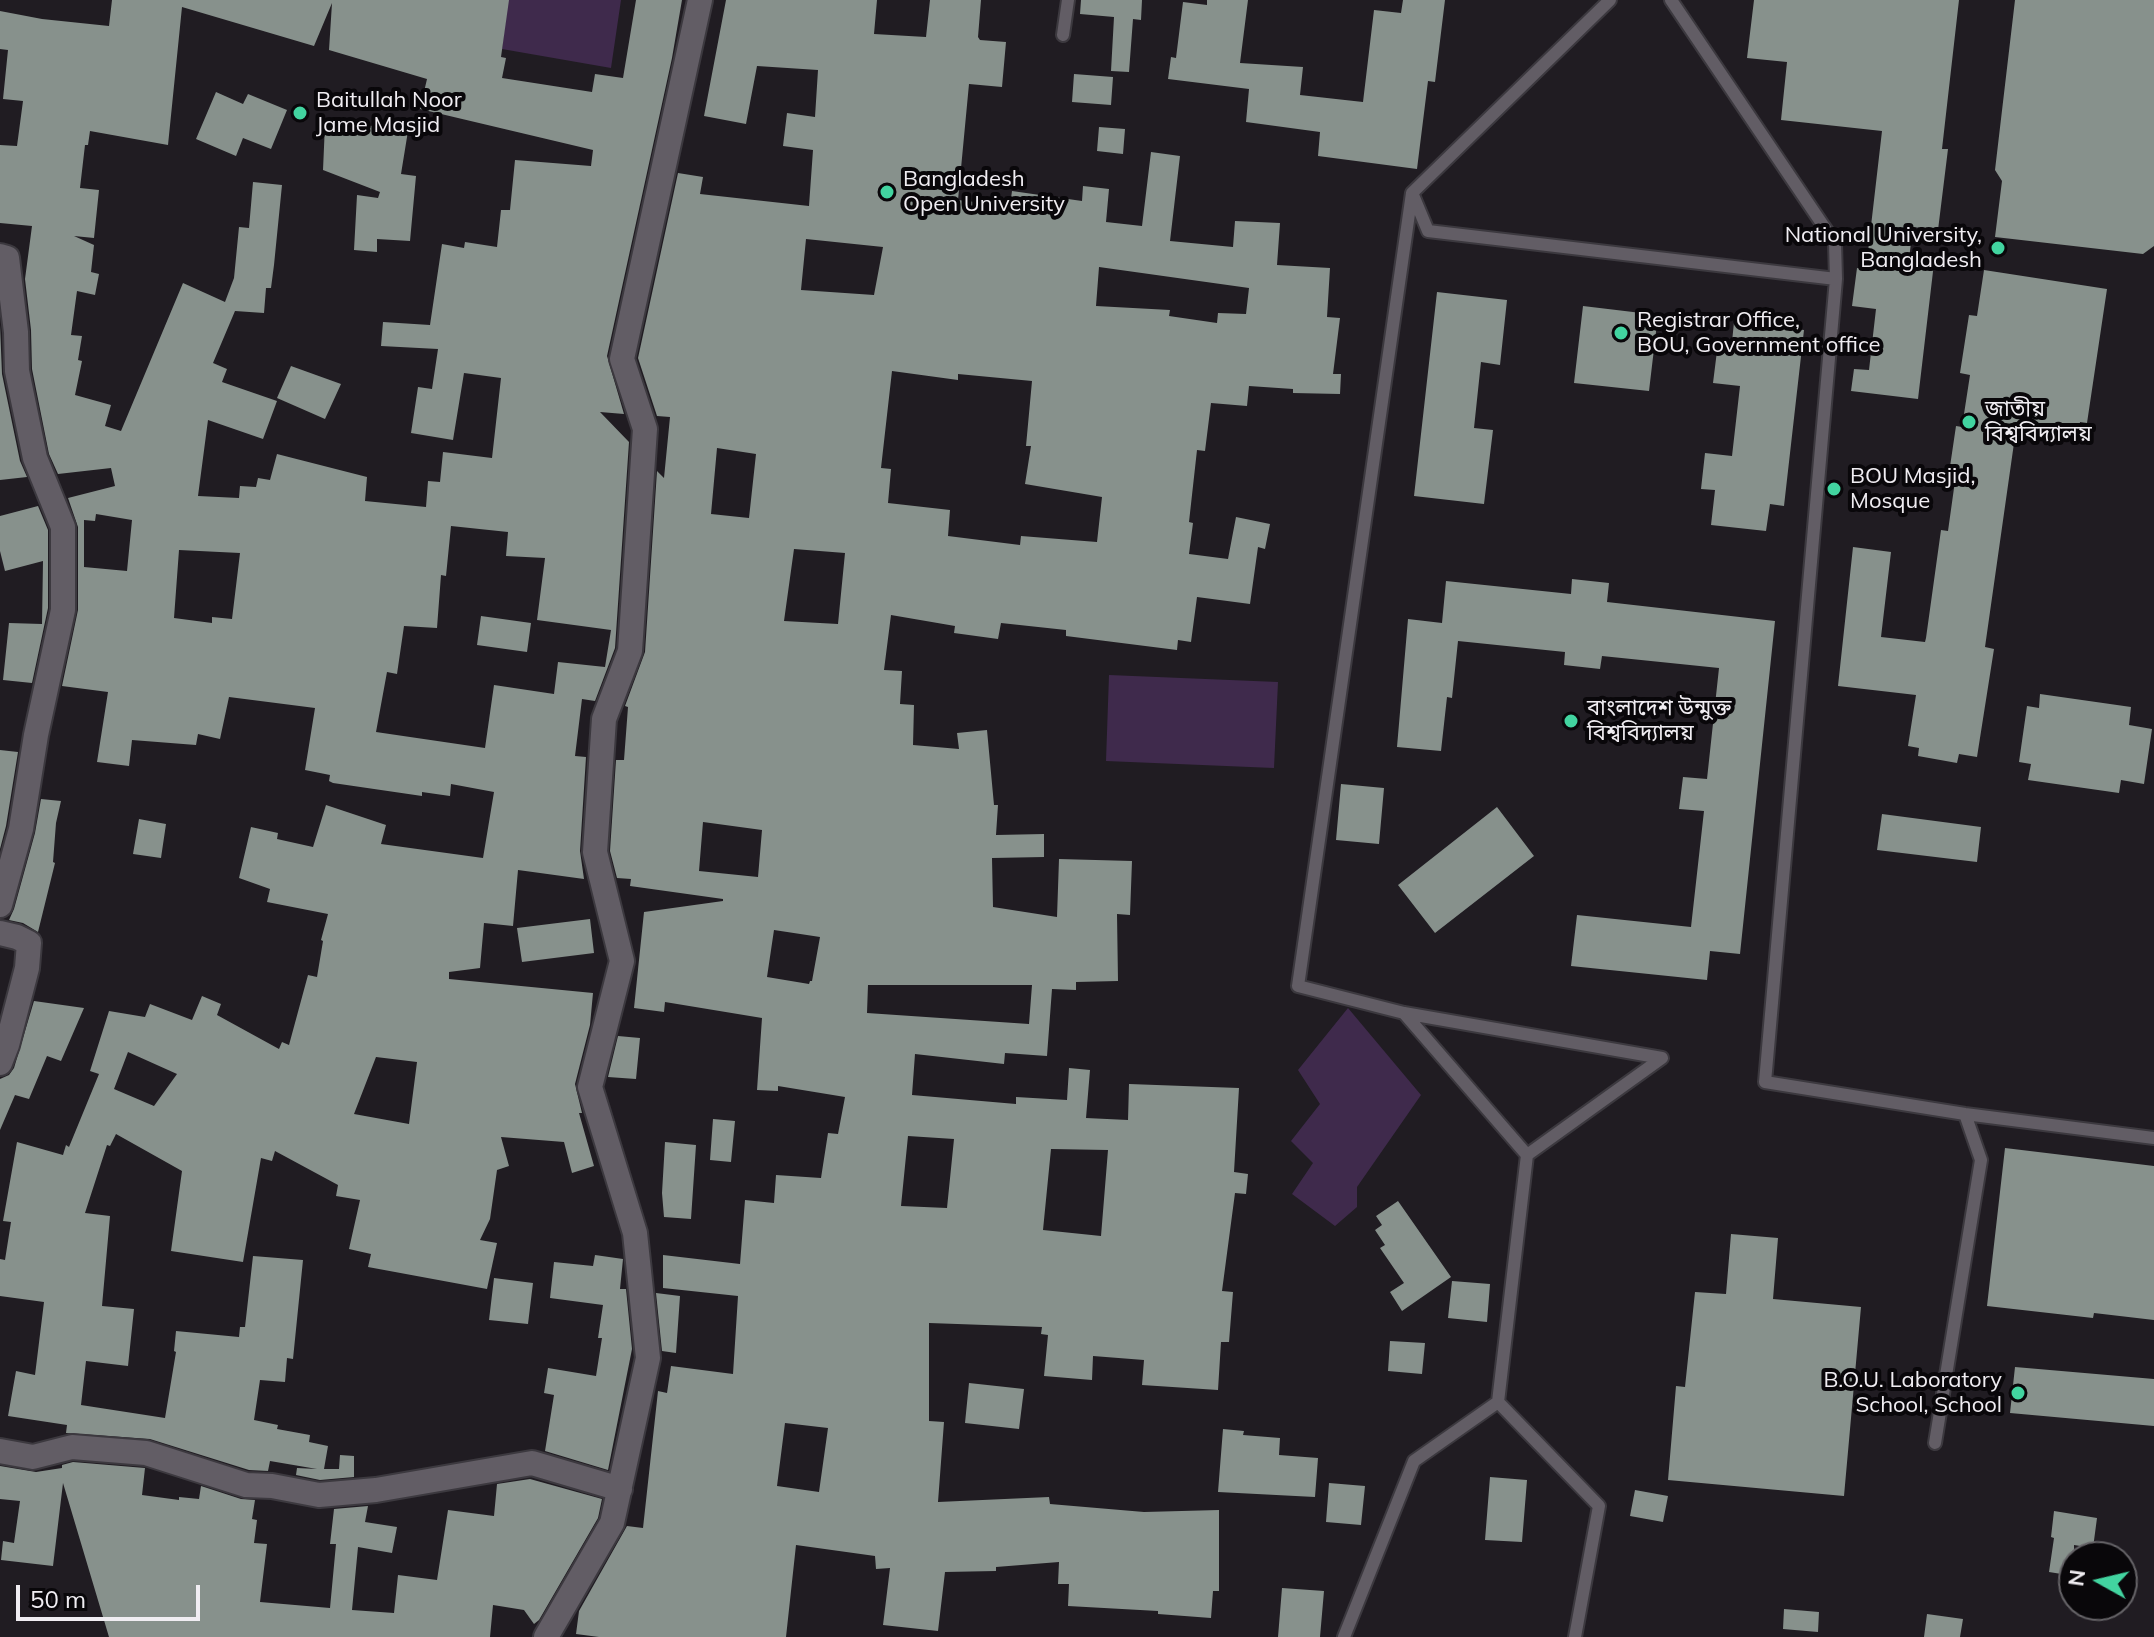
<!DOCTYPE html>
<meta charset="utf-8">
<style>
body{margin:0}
#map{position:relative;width:2154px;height:1637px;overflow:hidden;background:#201c22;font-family:Mulish,sans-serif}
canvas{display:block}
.north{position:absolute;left:2058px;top:1541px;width:80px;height:80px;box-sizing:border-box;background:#09070a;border:2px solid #656367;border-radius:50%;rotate:278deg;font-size:22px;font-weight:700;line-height:32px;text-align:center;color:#f0edf2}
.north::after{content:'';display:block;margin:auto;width:28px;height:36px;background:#42d4a0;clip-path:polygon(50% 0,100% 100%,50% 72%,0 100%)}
.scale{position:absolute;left:16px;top:1585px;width:184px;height:36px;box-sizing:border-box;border:4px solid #f0edf2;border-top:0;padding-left:10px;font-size:24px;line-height:28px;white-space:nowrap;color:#f0edf2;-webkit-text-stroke:6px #09070a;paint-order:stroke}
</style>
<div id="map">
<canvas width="2154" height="1637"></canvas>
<div class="north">N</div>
<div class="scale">50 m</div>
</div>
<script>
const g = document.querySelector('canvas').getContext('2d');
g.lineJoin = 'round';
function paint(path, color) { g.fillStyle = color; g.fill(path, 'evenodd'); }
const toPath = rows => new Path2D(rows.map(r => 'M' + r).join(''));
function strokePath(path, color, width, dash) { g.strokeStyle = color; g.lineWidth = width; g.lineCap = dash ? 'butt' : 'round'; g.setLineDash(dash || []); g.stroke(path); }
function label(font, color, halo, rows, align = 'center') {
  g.font = font + ' Mulish,"Noto Sans Bengali",sans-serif'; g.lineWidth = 8; g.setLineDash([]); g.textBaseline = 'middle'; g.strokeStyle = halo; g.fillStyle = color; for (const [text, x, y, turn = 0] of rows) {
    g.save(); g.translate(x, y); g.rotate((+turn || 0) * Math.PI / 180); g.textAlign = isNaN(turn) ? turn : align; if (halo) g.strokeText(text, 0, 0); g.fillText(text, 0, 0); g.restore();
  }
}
const water = toPath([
 [508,0,621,0,611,68,502,49],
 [1109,675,1278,682,1274,768,1106,761],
 [1348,1008,1421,1095,1357,1187,1357,1207,1335,1226,1292,1194,1313,1163,1291,1141,1320,1104,1298,1070]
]);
const building = toPath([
 [112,0,509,0,501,57,506,58,502,78,592,92,595,74,623,78,636,0,682,0,672,58,607,356,624,414,600,412,629,442,615,648,595,701,582,699,575,756,586,757,580,851,584,879,518,870,513,926,484,923,480,968,449,972,449,979,593,993,590,1025,575,1084,582,1113,579,1113,594,1166,572,1173,564,1142,501,1137,509,1166,497,1170,490,1219,480,1240,497,1243,487,1289,368,1267,371,1254,349,1249,360,1200,336,1196,338,1185,275,1151,272,1161,261,1158,243,1262,171,1251,182,1171,116,1134,110,1146,107,1145,85,1213,110,1216,102,1306,134,1309,128,1366,86,1361,81,1405,165,1418,176,1352,174,1351,176,1331,239,1337,240,1327,245,1327,253,1256,303,1260,293,1359,287,1358,285,1382,260,1380,254,1420,278,1425,277,1429,310,1435,309,1442,328,1446,324,1469,339,1469,340,1455,354,1456,354,1477,320,1480,296,1475,297,1468,317,1469,270,1461,268,1471,249,1470,150,1439,66,1433,67,1425,8,1416,16,1371,35,1375,44,1302,0,1296,0,1259,5,1260,11,1222,3,1221,17,1142,63,1155,66,1145,69,1147,99,1074,90,1071,109,1011,145,1017,150,1004,192,1020,202,996,221,1004,217,1015,279,1049,282,1042,289,1045,308,975,317,977,323,941,321,940,328,914,267,902,270,889,239,878,251,827,278,833,277,839,313,847,326,805,386,825,381,844,483,858,494,792,451,784,450,796,422,792,422,796,333,783,329,781,330,775,305,770,315,708,229,697,220,739,198,734,196,745,132,740,129,766,97,762,108,692,62,686,78,610,78,527,68,498,115,486,111,468,58,474,49,454,32,369,31,330,25,279,32,226,0,223,0,145,17,146,23,101,3,99,8,50,0,49,0,11,42,19,109,26],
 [332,3,329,50,427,79,420,109,593,150,591,166,515,160,510,210,501,210,497,247,465,242,464,248,442,244,430,325,383,322,381,346,438,349,432,389,418,387,411,433,453,440,464,373,501,378,492,458,443,452,440,482,428,481,426,507,365,501,367,477,277,454,270,480,258,478,256,487,240,486,239,498,198,496,208,420,263,439,277,401,222,382,227,369,213,363,235,311,264,313,266,288,271,288,274,265,282,185,253,182,249,228,239,227,234,278,225,302,183,283,121,431,105,426,111,405,75,395,82,361,78,360,82,336,71,335,77,291,95,295,99,274,91,272,94,245,74,236,94,238,99,190,80,188,85,145,88,145,90,131,168,145,182,7,314,46],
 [96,514,132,520,127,571,84,567,84,520,95,521],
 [451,526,508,532,506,556,545,558,537,620,611,630,605,667,558,662,554,694,494,685,485,748,376,732,387,672,397,674,404,626,437,628,441,575,446,576],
 [179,550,240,553,232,619,212,617,212,623,174,618],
 [128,1052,177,1074,154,1106,114,1089],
 [376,1057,417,1062,409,1124,354,1114],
 [726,0,877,0,874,34,926,37,930,0,981,0,978,37,980,40,1006,42,1002,87,969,84,958,200,1010,206,1012,191,1082,201,1083,186,1109,189,1106,222,1142,226,1151,152,1180,156,1170,241,1233,247,1235,221,1280,223,1277,265,1330,268,1327,317,1340,318,1333,374,1341,374,1340,394,1293,393,1293,389,1249,386,1247,406,1211,403,1205,451,1197,450,1189,522,1193,523,1189,554,1228,559,1236,517,1270,524,1265,549,1258,547,1250,604,1197,597,1191,642,1178,640,1177,650,1066,636,1066,630,1001,623,998,639,954,633,955,626,891,615,884,670,902,671,900,704,914,705,913,745,959,749,957,733,987,730,994,805,998,805,996,835,1044,834,1044,857,992,858,993,907,1057,917,1059,859,1132,861,1130,915,1117,914,1118,981,1076,982,1076,990,1052,989,1047,1056,1005,1053,1004,1064,915,1054,912,1095,1016,1104,1016,1097,1067,1100,1069,1068,1090,1070,1086,1118,1128,1120,1129,1084,1239,1088,1234,1172,1248,1174,1246,1194,1235,1193,1222,1291,1233,1292,1229,1342,1221,1342,1218,1390,1142,1385,1144,1360,1093,1356,1092,1380,1044,1376,1048,1335,1041,1334,1042,1327,929,1323,929,1421,944,1422,938,1502,1049,1497,1050,1504,1144,1512,1219,1510,1219,1591,1213,1591,1211,1618,1158,1614,1158,1611,1068,1606,1069,1584,1058,1584,1059,1562,996,1567,996,1571,945,1572,938,1631,883,1625,890,1568,876,1569,875,1556,796,1545,786,1637,599,1637,576,1634,579,1611,627,1526,643,1528,658,1391,667,1393,671,1366,733,1374,738,1296,663,1288,663,1255,740,1264,745,1200,774,1203,776,1175,821,1178,828,1133,838,1134,845,1097,778,1086,778,1091,757,1090,762,1018,665,1002,664,1012,634,1008,644,912,723,901,723,899,630,886,631,879,617,878,610,851,616,760,624,760,628,707,625,706,645,652,657,471,664,478,670,417,657,416,638,358,678,173,703,177,700,194,809,206,813,150,783,146,787,113,815,117,818,70,757,66,746,124,704,116],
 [806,239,883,247,874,295,801,290],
 [1099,267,1249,288,1246,314,1218,313,1217,323,1169,316,1170,310,1096,306],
 [892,371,958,380,958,374,1032,381,1026,446,1031,446,1025,484,1102,497,1097,542,1021,536,1020,545,948,536,950,510,888,503,891,469,881,468],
 [717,448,756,454,749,518,711,514],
 [794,549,845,553,838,624,784,621],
 [703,822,762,830,758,877,699,871],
 [774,930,820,937,812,981,810,981,809,984,767,977],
 [868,985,1032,985,1029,1024,867,1013],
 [908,1136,954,1139,947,1208,901,1206],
 [1051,1149,1108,1150,1101,1236,1043,1230],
 [785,1423,828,1428,819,1492,777,1486],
 [1081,0,1142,0,1141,20,1133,19,1129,72,1111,71,1114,17,1080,14],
 [1207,0,1248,0,1240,63,1303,67,1300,95,1363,102,1374,10,1401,13,1403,0,1445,0,1435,82,1428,81,1417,169,1318,156,1320,132,1246,122,1249,89,1168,79,1171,57,1176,58,1183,2,1207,5],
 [1754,0,1959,0,1942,149,1948,149,1938,230,1913,227,1909,259,1934,263,1918,399,1851,391,1854,369,1869,370,1876,309,1852,306,1857,268,1866,269,1882,131,1781,120,1787,62,1747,58],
 [2015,0,2154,0,2154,246,2143,254,1995,237,2002,181,1995,170],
 [1074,74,1113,77,1111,105,1072,102],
 [216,92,243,104,248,94,287,110,271,149,243,138,236,156,196,139],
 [325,124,378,126,408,131,401,174,416,176,410,241,377,239,377,252,354,250,357,195,378,198,380,192,323,170],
 [1099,127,1125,129,1123,154,1097,151],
 [1984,270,2107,289,2087,423,2080,422,2079,431,2017,422,1985,647,1994,649,1977,757,1959,754,1957,763,1918,756,1919,748,1908,746,1916,695,1838,686,1853,547,1891,552,1881,637,1925,642,1926,638,1941,530,1948,531,1955,481,1948,480,1956,426,1962,427,1970,375,1960,373,1969,315,1977,316],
 [1437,292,1507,300,1500,365,1481,362,1474,428,1493,430,1484,504,1414,496],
 [1583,306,1658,315,1649,391,1574,383],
 [1734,322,1804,330,1784,506,1770,504,1766,531,1711,525,1715,490,1701,489,1705,453,1732,456,1740,386,1713,383,1717,351,1731,352],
 [0,325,2,374,20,461,27,477,0,480],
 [291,366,341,384,325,419,277,398],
 [38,506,48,530,48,608,32,683,3,680,9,623,42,624,43,561,5,571,0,551,0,516],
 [1572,579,1609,583,1607,602,1775,621,1740,954,1710,951,1707,980,1571,966,1577,915,1691,927,1704,811,1679,809,1683,777,1707,779,1719,668,1602,656,1600,669,1564,665,1565,652,1458,641,1452,698,1447,697,1441,751,1397,747,1408,619,1442,623,1446,581,1571,594],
 [481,616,531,623,527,652,477,645],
 [2040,694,2131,707,2129,725,2152,729,2144,784,2121,780,2119,793,2028,780,2031,764,2019,762,2027,706,2039,708],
 [0,750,18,752,6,826,0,849],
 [1341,784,1384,788,1379,844,1336,840],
 [41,799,61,801,56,823,53,862,55,863,38,932,23,923,9,920,14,909,35,833],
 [1497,807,1534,856,1435,933,1398,885],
 [1882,814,1981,827,1977,862,1877,850],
 [139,819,166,824,161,858,133,854],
 [590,919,594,953,522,962,517,928],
 [34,1001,84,1008,61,1061,47,1056,29,1099,15,1095,0,1130,0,1079,9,1075,14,1068],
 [618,1036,640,1038,636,1079,608,1077],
 [713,1119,735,1121,731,1162,710,1160],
 [665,1142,696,1145,691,1219,664,1217,662,1193],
 [2005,1148,2154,1166,2154,1320,2094,1313,2093,1318,1987,1306],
 [1398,1201,1451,1277,1402,1311,1390,1292,1404,1283,1380,1248,1385,1245,1375,1230,1382,1225,1376,1216],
 [1731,1234,1778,1238,1773,1299,1861,1307,1844,1496,1668,1480,1676,1386,1685,1387,1695,1292,1726,1294],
 [595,1255,623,1259,620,1289,626,1289,632,1349,608,1470,545,1451,554,1395,544,1393,548,1368,596,1376,602,1338,598,1338,603,1305,550,1298,554,1262,593,1266],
 [494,1278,533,1283,528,1324,489,1320],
 [1452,1281,1490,1284,1487,1322,1448,1318],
 [656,1293,680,1296,676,1353,662,1351],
 [1390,1341,1425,1343,1422,1374,1388,1371],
 [2015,1367,2154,1379,2154,1426,2010,1413],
 [969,1383,1024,1389,1019,1429,965,1423],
 [1223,1429,1244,1431,1243,1435,1280,1438,1279,1455,1318,1458,1315,1497,1218,1492],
 [73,1462,145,1468,142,1495,179,1500,179,1497,199,1499,201,1486,241,1499,255,1500,252,1519,257,1520,254,1543,267,1544,260,1602,330,1608,336,1544,330,1544,334,1509,368,1506,365,1522,397,1527,392,1553,358,1547,352,1610,394,1613,398,1575,437,1580,448,1510,494,1516,497,1484,530,1479,602,1499,598,1518,539,1620,534,1624,524,1610,493,1605,490,1637,109,1637,63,1483,53,1566,1,1560,3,1541,14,1543,20,1501,0,1499,0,1466,36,1472,62,1468,62,1465],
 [1490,1477,1527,1480,1522,1542,1485,1540],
 [1329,1483,1365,1486,1361,1525,1326,1522],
 [1635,1490,1668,1496,1663,1522,1630,1516],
 [2054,1511,2097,1518,2093,1548,2074,1545,2074,1576,2049,1572,2054,1538,2051,1537],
 [1282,1588,1324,1591,1320,1637,1278,1637],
 [1784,1609,1819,1612,1818,1632,1783,1629],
 [1927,1614,1963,1619,1960,1637,1924,1637]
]);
const service = toPath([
 [1063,35,1068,0],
 [1413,195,1428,231,1836,279,1835,243,1671,0],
 [1836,279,1765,1082,1965,1114,2154,1138],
 [1404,1013,1527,1155],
 [1498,1402,1599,1506,1575,1637],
 [1935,1443,1981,1160,1965,1114],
 [1344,1637,1414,1461,1498,1402,1527,1155,1662,1058,1404,1013,1298,986,1412,193,1610,0]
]);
const minor = toPath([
 [0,256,7,258,16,332,17,371,35,458,63,527,63,610,36,735,21,829,0,905],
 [0,933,17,937,29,943,27,968,7,1045,0,1063],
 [0,1451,33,1457,72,1447,146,1453,246,1485,272,1486,319,1495,376,1490,532,1463,620,1489],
 [546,1637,612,1523,648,1358,635,1233,590,1087,622,961,595,852,604,719,630,651,645,429,622,359,700,0]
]);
const markers = [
 [300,113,8,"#42d4a0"],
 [887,192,8,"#42d4a0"],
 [1998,248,8,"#42d4a0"],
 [1621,333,8,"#42d4a0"],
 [1969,422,8,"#42d4a0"],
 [1834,489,8,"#42d4a0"],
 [1571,721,8,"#42d4a0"],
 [2018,1393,8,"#42d4a0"]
];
const poiNames = [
 ["Baitullah Noor",316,100],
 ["Jame Masjid",316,125],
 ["Bangladesh",903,179],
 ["Open University",903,204],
 ["National University,",1982,235,"right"],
 ["Bangladesh",1982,260,"right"],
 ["Registrar Office,",1637,320],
 ["BOU, Government office",1637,345],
 ["জাতীয়",1985,409],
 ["বিশ্ববিদ্যালয়",1985,434],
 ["BOU Masjid,",1850,476],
 ["Mosque",1850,501],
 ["বাংলাদেশ উন্মুক্ত",1587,708],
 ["বিশ্ববিদ্যালয়",1587,733],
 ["B.O.U. Laboratory",2002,1380,"right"],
 ["School, School",2002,1405,"right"]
];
paint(water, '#3f2a4c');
paint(building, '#87918c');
strokePath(service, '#3c393f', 16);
strokePath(minor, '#3c393f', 28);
strokePath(service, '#625d65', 12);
strokePath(minor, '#625d65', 24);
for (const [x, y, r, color] of markers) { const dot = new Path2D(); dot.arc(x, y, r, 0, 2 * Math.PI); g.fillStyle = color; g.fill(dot); strokePath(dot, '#09070a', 3); }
label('22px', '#f0edf2', '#09070a', poiNames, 'left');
</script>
